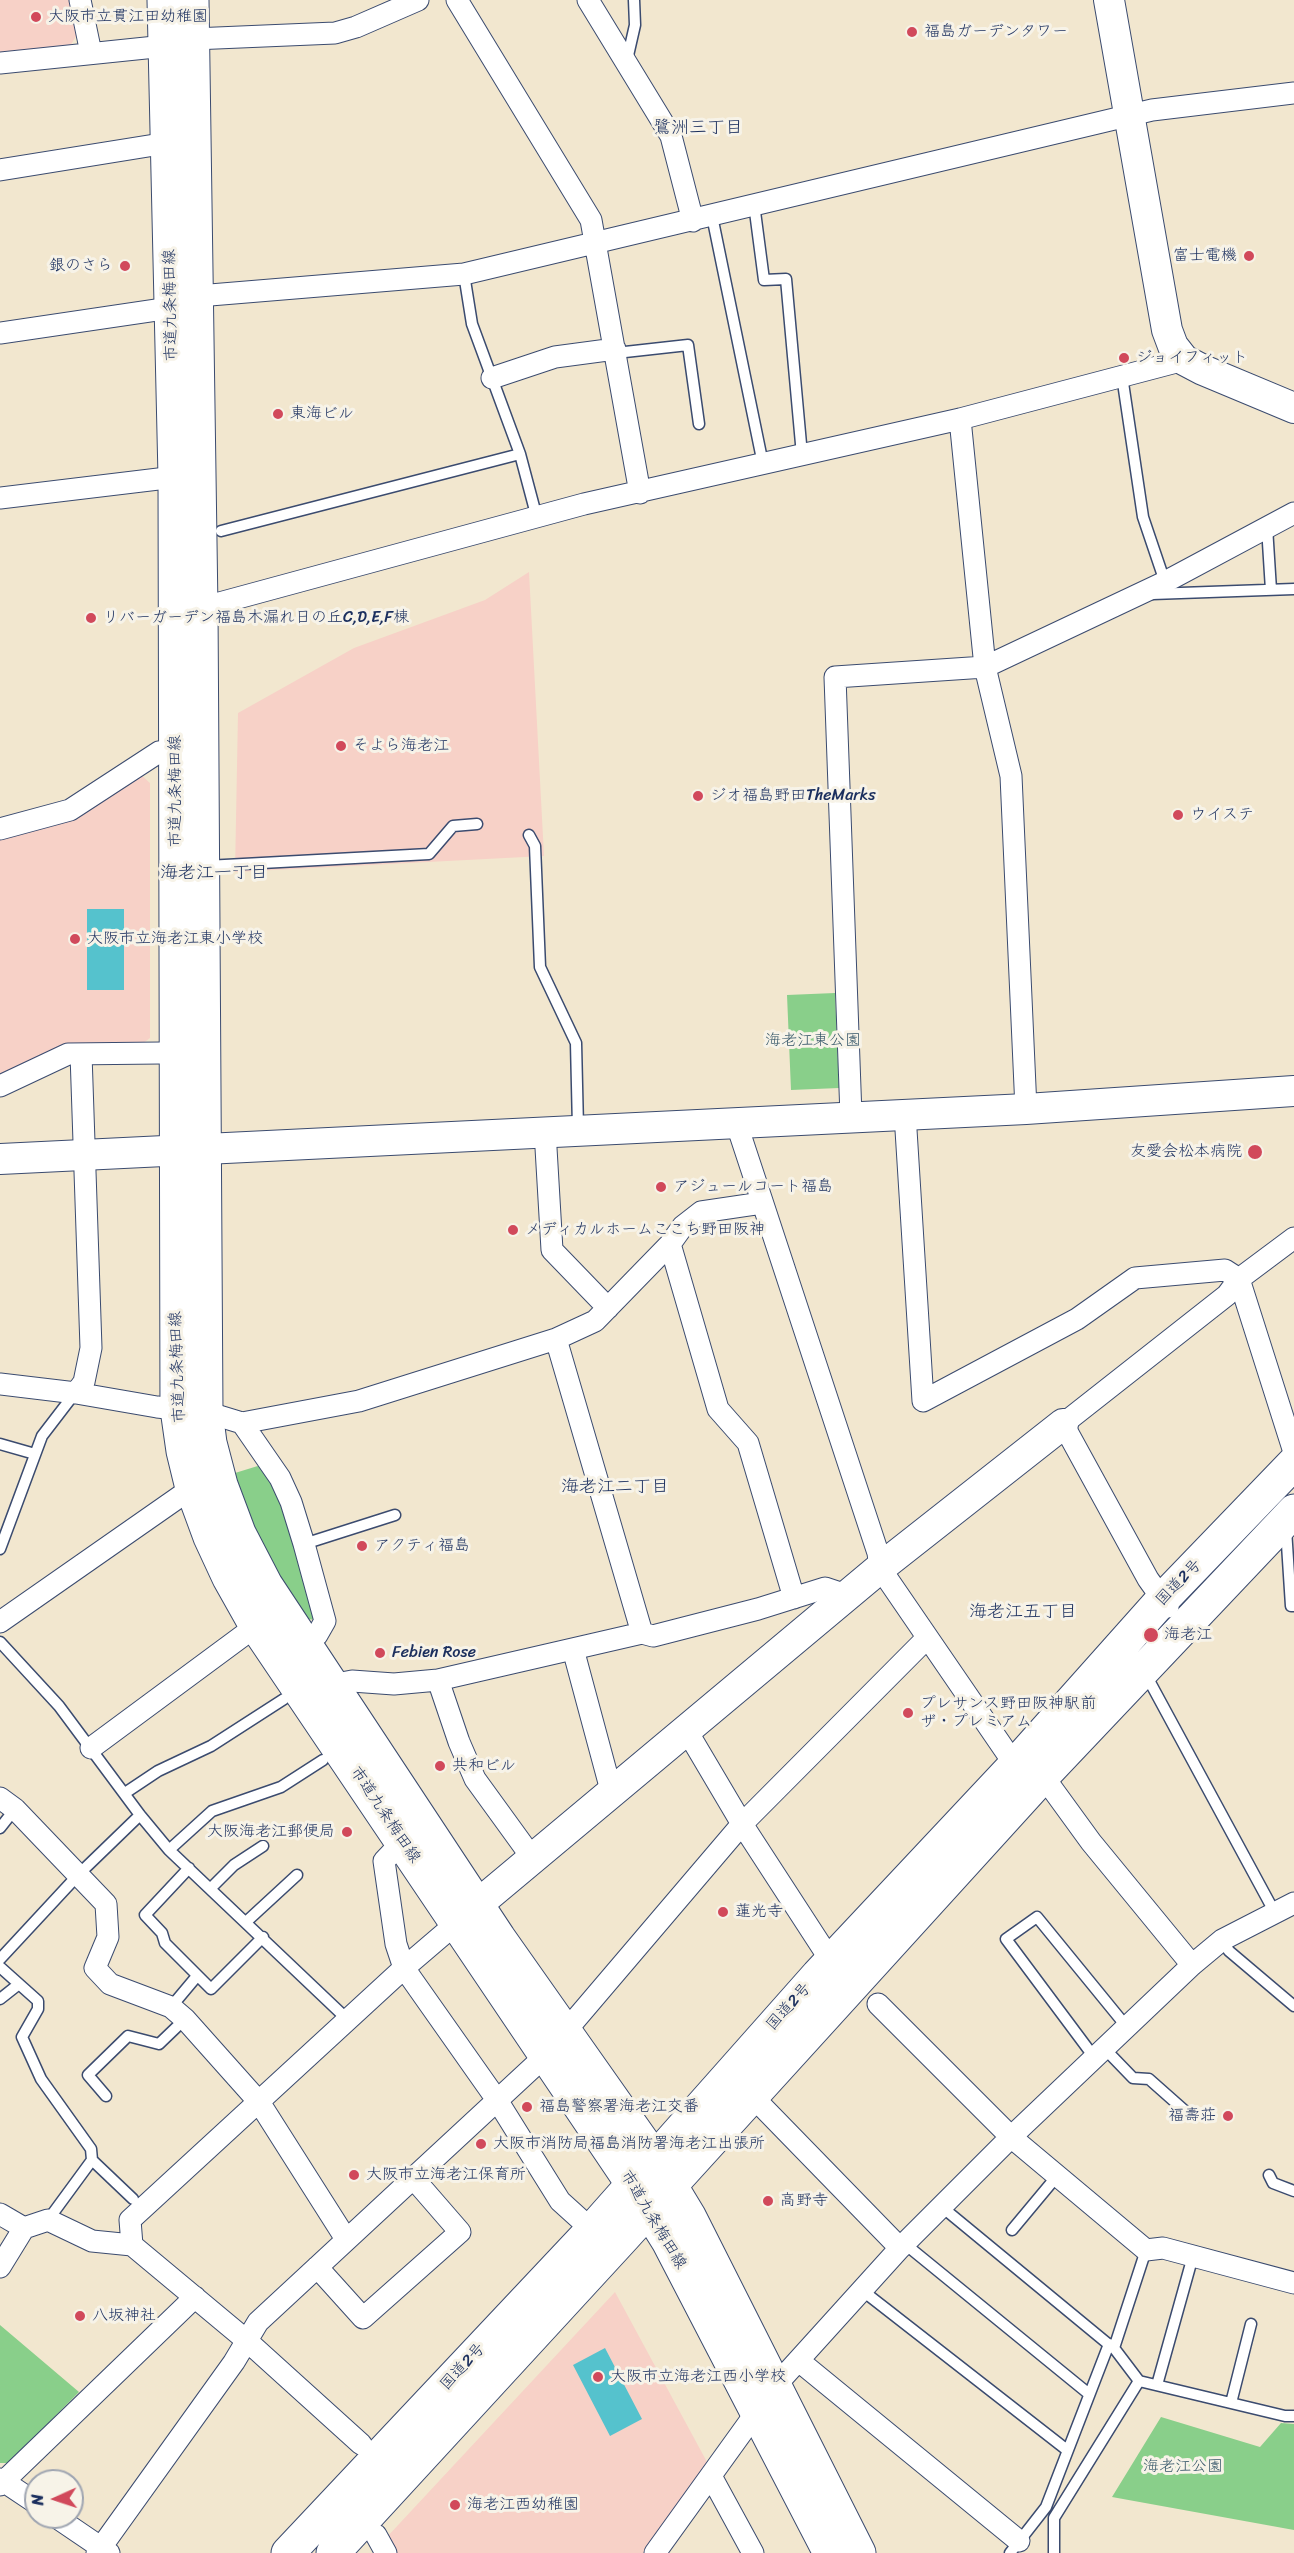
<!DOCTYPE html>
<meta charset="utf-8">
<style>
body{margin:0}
#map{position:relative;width:1294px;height:2553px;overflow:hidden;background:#f2e7cf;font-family:Sriracha,sans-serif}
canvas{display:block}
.north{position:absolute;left:24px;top:2469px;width:60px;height:60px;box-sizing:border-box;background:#f7f3e8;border:2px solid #9fa5b1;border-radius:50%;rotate:267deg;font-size:16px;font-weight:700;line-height:24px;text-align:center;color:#1b2f5e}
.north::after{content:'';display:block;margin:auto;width:21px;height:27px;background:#d1495b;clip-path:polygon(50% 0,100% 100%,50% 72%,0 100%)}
</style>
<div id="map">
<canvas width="1294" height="2553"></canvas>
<div class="north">N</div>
</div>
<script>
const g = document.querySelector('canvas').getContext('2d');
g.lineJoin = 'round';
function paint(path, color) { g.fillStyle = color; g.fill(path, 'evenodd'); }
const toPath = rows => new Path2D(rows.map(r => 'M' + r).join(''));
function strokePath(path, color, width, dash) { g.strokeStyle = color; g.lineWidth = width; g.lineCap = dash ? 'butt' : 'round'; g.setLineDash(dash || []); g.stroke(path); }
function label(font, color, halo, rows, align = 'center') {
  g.font = font + ' Sriracha,"Klee One",sans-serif'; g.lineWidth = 6; g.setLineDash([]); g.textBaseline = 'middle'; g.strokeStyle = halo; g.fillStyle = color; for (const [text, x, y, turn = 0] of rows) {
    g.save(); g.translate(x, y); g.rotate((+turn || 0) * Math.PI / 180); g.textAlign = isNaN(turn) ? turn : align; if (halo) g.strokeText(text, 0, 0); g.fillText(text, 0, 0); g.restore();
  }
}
const built = toPath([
 [0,0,69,0,77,35,70,46,0,55],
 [529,572,544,856,235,872,238,713,354,648,485,600],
 [140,774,150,783,150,1038,142,1044,0,1082,0,840,73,820],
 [615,2292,707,2462,643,2553,394,2553,386,2538]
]);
const green = toPath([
 [835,993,839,1088,791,1090,787,995],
 [261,1465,293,1520,316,1620,306,1619,296,1612,250,1525,235,1473],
 [0,2325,79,2392,9,2463,0,2463],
 [1161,2417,1260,2447,1281,2423,1294,2424,1294,2530,1112,2497]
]);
const water = toPath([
 [87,909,124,909,124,990,87,990],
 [605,2348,642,2419,610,2436,573,2365]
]);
const lane = toPath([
 [627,60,635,25,634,0],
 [754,204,764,280,786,279,802,455],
 [712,216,763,464],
 [464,274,472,324,520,454,537,518],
 [615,349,625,352,688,345,699,424],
 [1122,376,1143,517,1165,582],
 [1267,527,1271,590],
 [221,531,520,454],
 [1152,594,1294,589],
 [529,835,535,846,540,967,576,1043,578,1128],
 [206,866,429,854,453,826,477,824],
 [0,1444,35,1454],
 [1286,1529,1291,1606,1294,1606],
 [304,1544,395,1515],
 [0,1549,42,1436,75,1393],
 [0,1642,59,1706,140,1815,169,1850,348,2020],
 [1145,1673,1275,1913],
 [125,1793,158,1771,211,1746,284,1699],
 [0,1828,15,1809],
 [169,1850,212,1811,281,1787,323,1760],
 [189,1868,145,1915,162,1933,165,1943,211,1989,263,1937],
 [211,1888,234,1865,263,1846],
 [246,1922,297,1875],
 [1222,1940,1229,1951,1294,2006],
 [0,1959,79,1874,140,1815],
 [0,1967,38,2001,38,2009,22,2037,41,2079,91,2149,92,2160,48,2220],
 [0,1999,19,1984],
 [171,2007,197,1976],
 [1104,2048,1133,2078,1149,2079,1184,2110],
 [1094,2057,1006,1939,1037,1917,1126,2026],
 [106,2096,88,2075,128,2036,159,2044,185,2019],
 [92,2160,133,2199],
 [1269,2175,1273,2183,1294,2191],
 [942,2207,1113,2348],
 [1012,2230,1057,2176],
 [905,2244,1089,2394],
 [863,2291,1067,2450],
 [1139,2381,1285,2416,1294,2416],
 [1157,2385,1193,2256],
 [1231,2403,1251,2324],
 [1010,2553,1046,2507,1109,2344],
 [1054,2553,1054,2518,1139,2381,1114,2348,1146,2250]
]);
const street = toPath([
 [80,0,91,53],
 [457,0,591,220,640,493],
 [588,0,671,136,693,221],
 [0,63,165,46,193,39,335,33,356,27,418,0],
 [0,170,167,143],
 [0,333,170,308,198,296,464,274,1152,110,1294,93],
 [492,378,555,357,615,349],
 [960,419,985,667,1011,776,1026,1109],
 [0,498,175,477],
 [189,608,201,608,584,504,960,419,1184,360],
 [0,829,70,810,159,752,175,750],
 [0,1086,68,1054,161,1053],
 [905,1114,923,1401,1077,1319,1135,1278,1225,1270,1239,1279,1294,1452],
 [851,1116,835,677,985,667,1165,582,1294,513],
 [736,1122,878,1553,880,1568,1015,1765],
 [545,1131,552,1250,608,1308],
 [670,1244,718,1409,748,1443,794,1598],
 [556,1339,642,1633],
 [0,1384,76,1393,157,1407,206,1412,242,1423,359,1401,556,1339,595,1321,670,1244,683,1226,701,1212,762,1203],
 [76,1393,84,1382,91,1348,81,1054],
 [242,1423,280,1478,291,1502,304,1544,325,1621,317,1635,305,1645],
 [1168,1607,1148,1579,1063,1424,1227,1295,1239,1279,1294,1238],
 [0,1622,192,1488],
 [573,1649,612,1794],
 [438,1680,459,1742,475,1779,533,1859],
 [331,1685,352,1681,394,1684,438,1680,642,1633,653,1636,758,1609,825,1588,849,1596],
 [687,1731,742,1824,831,1961],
 [91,1748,256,1626],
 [1043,1776,1091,1842,1192,1965],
 [0,1798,15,1809,106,1904,108,1937,95,1968,110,1984,171,2007,185,2019,259,2102,346,2239],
 [402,1842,384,1861,396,1944,404,1968,497,2100,560,2201,592,2230],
 [878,2004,1011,2137,1146,2250,1163,2248,1294,2283],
 [564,2033,742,1824,927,1638],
 [752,2096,900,2248],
 [0,2214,24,2228],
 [0,2267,24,2228,48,2220,92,2241,132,2245],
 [317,2267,363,2318,460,2232,414,2179],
 [799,2361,1019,2541],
 [361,2444,246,2340,132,2245,130,2220,404,1968,466,1915],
 [711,2476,753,2553],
 [0,2479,36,2503],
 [0,2485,195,2297],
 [56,2517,109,2553],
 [376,2535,386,2553],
 [97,2553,234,2362,258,2322,545,2056],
 [655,2553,776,2385,900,2248,1011,2137,1192,1965,1222,1940,1294,1903]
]);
const secondary = toPath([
 [1109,0,1167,330,1173,346,1184,360,1203,370,1294,408],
 [0,1159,1026,1109,1294,1091],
 [477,1905,880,1568,1063,1424]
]);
const primary = toPath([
 [164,0,175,477,177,1409,183,1451,192,1488,210,1537,229,1578,256,1626,633,2185,668,2241,830,2553],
 [192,0,201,608,206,1412,210,1443,221,1485,239,1533,266,1585,499,1938,654,2158,689,2216,859,2553]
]);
const highway = toPath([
 [288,2553,592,2230,818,1975,1015,1765,1162,1600,1294,1463],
 [333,2553,621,2240,1043,1776,1294,1511]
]);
const markers = [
 [36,17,6,"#d1495b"],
 [912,32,6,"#d1495b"],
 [1249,256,6,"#d1495b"],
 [125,266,6,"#d1495b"],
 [1124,358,6,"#d1495b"],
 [278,414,6,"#d1495b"],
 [91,618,6,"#d1495b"],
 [341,746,6,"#d1495b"],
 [698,796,6,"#d1495b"],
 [1178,815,6,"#d1495b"],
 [75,939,6,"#d1495b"],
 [1255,1152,8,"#d1495b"],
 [661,1187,6,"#d1495b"],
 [513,1230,6,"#d1495b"],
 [362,1546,6,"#d1495b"],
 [1151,1635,8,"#d1495b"],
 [380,1653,6,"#d1495b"],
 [908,1713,6,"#d1495b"],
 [440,1766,6,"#d1495b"],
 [347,1832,6,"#d1495b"],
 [723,1912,6,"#d1495b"],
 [527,2107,6,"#d1495b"],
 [1228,2116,6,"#d1495b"],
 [481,2144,6,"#d1495b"],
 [354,2175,6,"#d1495b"],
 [768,2201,6,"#d1495b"],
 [80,2316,6,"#d1495b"],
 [598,2377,6,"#d1495b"],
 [455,2505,6,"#d1495b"]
];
const poiNames = [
 ["大阪市立貫江田幼稚園",48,17],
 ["福島ガーデンタワー",924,32],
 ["富士電機",1237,256,"right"],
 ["銀のさら",113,266,"right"],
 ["ジョイフィット",1136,358],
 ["東海ビル",290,414],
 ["リバーガーデン福島木漏れ日の丘C,D,E,F棟",103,618],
 ["そよら海老江",353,746],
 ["ジオ福島野田TheMarks",710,796],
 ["ウイステ",1190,815],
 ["大阪市立海老江東小学校",87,939],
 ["友愛会松本病院",1242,1152,"right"],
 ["アジュールコート福島",673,1187],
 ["メディカルホームここち野田阪神",525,1230],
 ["アクティ福島",374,1546],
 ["海老江",1164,1635],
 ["Febien Rose",392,1653],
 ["プレサンス野田阪神駅前",920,1704],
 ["ザ・プレミアム",920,1722],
 ["共和ビル",452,1766],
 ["大阪海老江郵便局",335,1832,"right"],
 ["蓮光寺",735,1912],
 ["福島警察署海老江交番",539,2107],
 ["福壽荘",1216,2116,"right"],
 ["大阪市消防局福島消防署海老江出張所",493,2144],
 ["大阪市立海老江保育所",366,2175],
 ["高野寺",780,2201],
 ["八坂神社",92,2316],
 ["大阪市立海老江西小学校",610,2377],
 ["海老江西幼稚園",467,2505]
];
const streetNames = [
 ["市道九条梅田線",171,305,-91],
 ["市道九条梅田線",176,791,-90],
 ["市道九条梅田線",178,1367,-92],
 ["国道2号",1179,1583,-46],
 ["市道九条梅田線",385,1815,56],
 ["国道2号",789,2007,-48],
 ["市道九条梅田線",653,2220,59],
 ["国道2号",463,2367,-47]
];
const parkNames = [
 ["海老江東公園",813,1041],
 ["海老江公園",1183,2467]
];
const neighbourhoodNames = [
 ["鷺洲三丁目",698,128],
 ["海老江一丁目",214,873],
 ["海老江二丁目",615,1487],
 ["海老江五丁目",1023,1612]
];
paint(built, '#f7d1c7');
paint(green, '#89cf8a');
paint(water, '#55c2cd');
strokePath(lane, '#3b4b6f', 13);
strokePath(street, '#3b4b6f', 23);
strokePath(secondary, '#3b4b6f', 32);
strokePath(primary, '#3b4b6f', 35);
strokePath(highway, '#3b4b6f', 35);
strokePath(lane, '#fff', 10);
strokePath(street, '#fff', 21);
strokePath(secondary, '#fff', 30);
strokePath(primary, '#fff', 33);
strokePath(highway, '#fff', 33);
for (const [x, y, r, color] of markers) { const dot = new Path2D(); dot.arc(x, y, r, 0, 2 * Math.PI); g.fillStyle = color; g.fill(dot); strokePath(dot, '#f7f3e8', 2); }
label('16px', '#1b2f5e', '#f7f3e8', poiNames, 'left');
label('16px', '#1b2f5e', '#f7f3e8', streetNames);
label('16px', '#365769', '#f7f3e8', parkNames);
label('18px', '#1b2f5e', '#f7f3e8', neighbourhoodNames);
</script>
